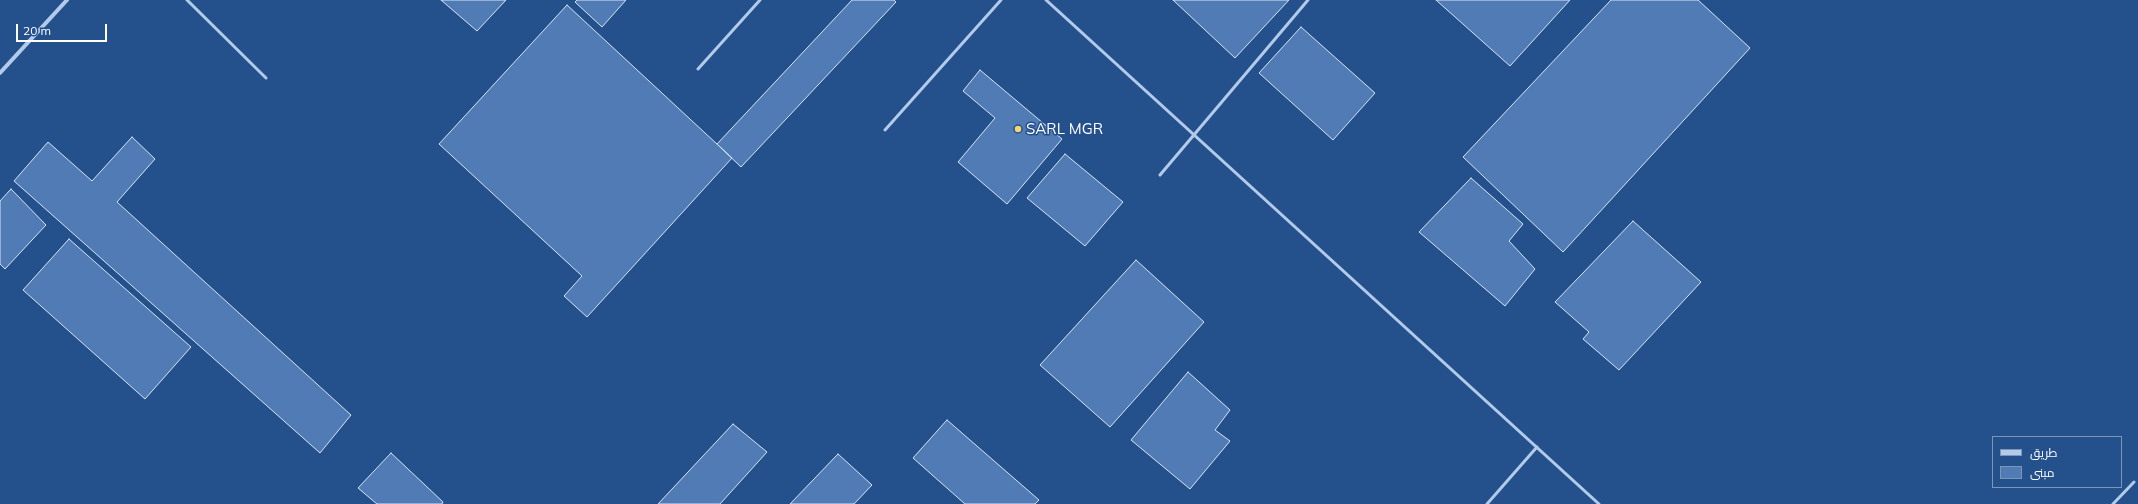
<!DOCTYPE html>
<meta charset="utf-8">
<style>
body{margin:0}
#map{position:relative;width:2138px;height:504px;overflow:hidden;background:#24508c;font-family:Mulish,Cairo,sans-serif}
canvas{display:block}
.legend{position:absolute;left:1992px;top:436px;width:130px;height:52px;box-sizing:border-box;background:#24508c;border:1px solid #7c96ba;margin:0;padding:5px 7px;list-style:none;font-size:12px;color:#fff}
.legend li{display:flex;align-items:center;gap:8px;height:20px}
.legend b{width:20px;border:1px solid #7c96ba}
.scale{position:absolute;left:16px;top:24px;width:91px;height:18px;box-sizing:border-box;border:2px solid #fff;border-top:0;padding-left:5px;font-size:12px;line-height:14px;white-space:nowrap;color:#fff;-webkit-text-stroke:3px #24508c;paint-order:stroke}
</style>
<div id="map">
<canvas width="2138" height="504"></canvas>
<ul class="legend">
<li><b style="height:5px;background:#b3cbeb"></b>طريق</li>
<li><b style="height:11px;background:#507bb5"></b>مبنى</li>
</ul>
<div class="scale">20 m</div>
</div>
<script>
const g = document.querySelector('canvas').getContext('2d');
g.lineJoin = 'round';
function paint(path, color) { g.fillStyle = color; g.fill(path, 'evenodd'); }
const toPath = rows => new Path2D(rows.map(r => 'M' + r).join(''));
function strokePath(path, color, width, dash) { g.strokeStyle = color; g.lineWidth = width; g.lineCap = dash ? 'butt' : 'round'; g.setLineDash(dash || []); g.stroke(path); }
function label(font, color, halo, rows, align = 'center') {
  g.font = font + ' Mulish,sans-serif'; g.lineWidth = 3; g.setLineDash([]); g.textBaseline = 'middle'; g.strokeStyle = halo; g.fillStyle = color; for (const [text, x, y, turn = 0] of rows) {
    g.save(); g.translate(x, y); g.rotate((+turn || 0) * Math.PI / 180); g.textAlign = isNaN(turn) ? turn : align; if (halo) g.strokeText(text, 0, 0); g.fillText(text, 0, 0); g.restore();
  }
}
const building = toPath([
 [441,0,506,0,477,31,441,0],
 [577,0,626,0,602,27,575,2,577,0],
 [852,0,894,0,896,2,741,167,717,144,852,0],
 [1173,0,1289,0,1235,58,1173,0],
 [1436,0,1570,0,1510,66,1436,0],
 [1611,0,1698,0,1750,48,1563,252,1463,157,1611,0],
 [567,5,732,158,587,317,564,296,582,276,439,144,567,5],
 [1301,27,1375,93,1333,140,1259,73,1301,27],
 [980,70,1062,139,1007,204,958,162,995,118,963,91,980,70],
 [132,137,155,159,117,202,351,415,320,453,14,181,48,142,92,181,132,137],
 [1065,154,1123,202,1085,246,1027,198,1065,154],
 [1471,178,1523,224,1509,241,1535,269,1505,306,1419,232,1471,178],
 [11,189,46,225,5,269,0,264,0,201,11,189],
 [1633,221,1701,282,1619,370,1583,339,1589,332,1555,302,1633,221],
 [69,239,191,347,145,399,23,290,69,239],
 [1136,260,1204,322,1110,427,1040,365,1136,260],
 [1188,372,1230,410,1215,430,1230,441,1190,489,1131,440,1188,372],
 [947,420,1039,500,1035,504,965,504,913,458,947,420],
 [733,424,767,452,720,504,658,504,733,424],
 [391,453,443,502,442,504,377,504,358,488,391,453],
 [838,454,872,485,854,504,790,504,838,454]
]);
const service = toPath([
 [187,0,266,78],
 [1046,0,1599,504],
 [698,69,760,0],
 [885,130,1001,0],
 [1160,175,1308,0],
 [1487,504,1537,447],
 [2113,504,2134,482]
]);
const minor = toPath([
 [0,73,67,0]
]);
const markers = [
 [1018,129,4,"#f5d376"]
];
const poiNames = [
 ["SARL MGR",1026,129]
];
paint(building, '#507bb5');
strokePath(building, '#d7e5f8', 1);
strokePath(service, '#b3cbeb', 3);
strokePath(minor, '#b3cbeb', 4);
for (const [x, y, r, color] of markers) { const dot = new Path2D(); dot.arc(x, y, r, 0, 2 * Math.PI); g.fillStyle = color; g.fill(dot); strokePath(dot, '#24508c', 1.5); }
label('15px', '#fff', '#24508c', poiNames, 'left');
</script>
